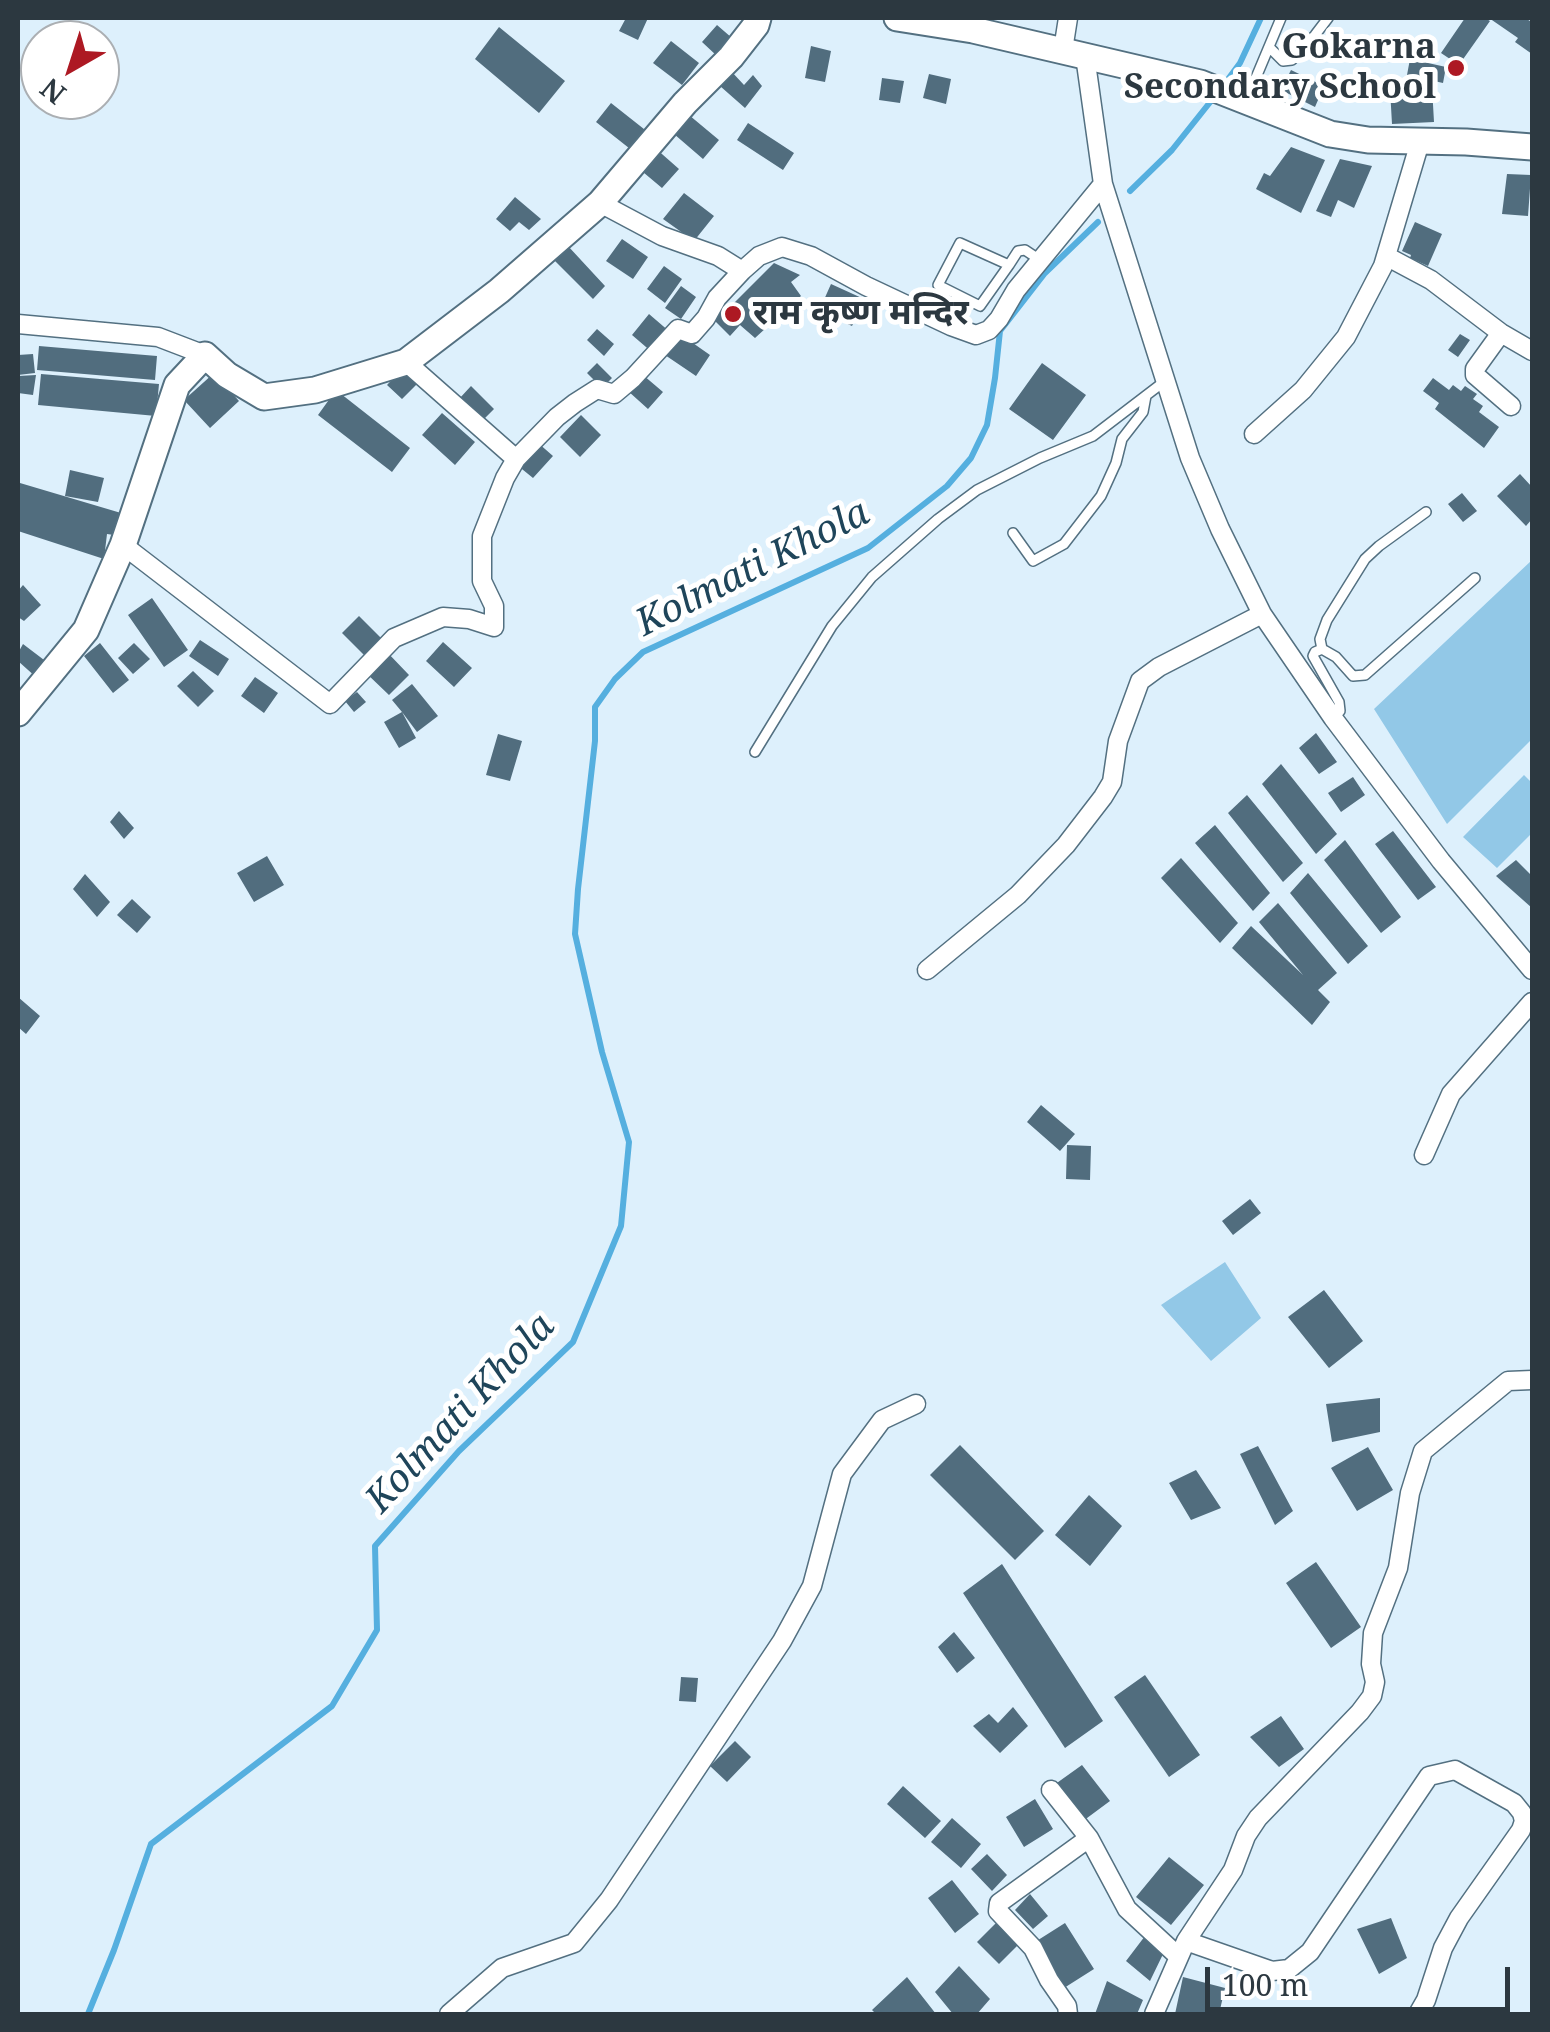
<!DOCTYPE html>
<meta charset="utf-8">
<style>
body{margin:0}
#map{position:relative;width:1550px;height:2032px;overflow:hidden;background:#ddf0fc;font-family:"Noto Serif",serif}
canvas{display:block}
.frame{position:absolute;inset:0;border:20px solid #2c3840;pointer-events:none}
.north{position:absolute;left:20px;top:20px;width:100px;height:100px;box-sizing:border-box;background:#fff;border:2px solid #abafb3;border-radius:50%;rotate:219deg;font-size:28px;font-weight:700;line-height:40px;text-align:center;color:#2c3840}
.north::after{content:'';display:block;margin:auto;width:35px;height:45px;background:#ad1923;clip-path:polygon(50% 0,100% 100%,50% 72%,0 100%)}
.scale{position:absolute;left:1205px;top:1967px;width:305px;height:45px;box-sizing:border-box;border:5px solid #2c3840;border-top:0;padding-left:12px;font-size:30px;line-height:35px;white-space:nowrap;color:#2c3840;-webkit-text-stroke:8px #fff;paint-order:stroke}
</style>
<div id="map">
<canvas width="1550" height="2032"></canvas>
<div class="frame"></div>
<div class="north">N</div>
<div class="scale">100 m</div>
</div>
<script>
const g = document.querySelector('canvas').getContext('2d');
g.lineJoin = 'round';
function paint(path, color) { g.fillStyle = color; g.fill(path, 'evenodd'); }
const toPath = rows => new Path2D(rows.map(r => 'M' + r).join(''));
function strokePath(path, color, width, dash) { g.strokeStyle = color; g.lineWidth = width; g.lineCap = dash ? 'butt' : 'round'; g.setLineDash(dash || []); g.stroke(path); }
function label(font, color, halo, rows, align = 'center') {
  g.font = font + ' "Noto Serif","Noto Sans Devanagari",serif'; g.lineWidth = 10; g.setLineDash([]); g.textBaseline = 'middle'; g.strokeStyle = halo; g.fillStyle = color; for (const [text, x, y, turn = 0] of rows) {
    g.save(); g.translate(x, y); g.rotate((+turn || 0) * Math.PI / 180); g.textAlign = isNaN(turn) ? turn : align; if (halo) g.strokeText(text, 0, 0); g.fillText(text, 0, 0); g.restore();
  }
}
const green = toPath([
 [1532,560,1532,739,1447,824,1374,709],
 [1524,775,1532,783,1532,833,1497,868,1463,837],
 [1225,1262,1261,1318,1211,1361,1161,1305]
]);
const stream = toPath([
 [1223,86,1240,63,1261,18],
 [1130,191,1172,150,1215,96],
 [88,2014,114,1950,151,1844,332,1706,377,1630,375,1546,459,1451,573,1342,621,1226,629,1142,602,1052,575,934,578,889,595,741,595,707,615,679,643,652,868,548,947,486,971,458,987,425,995,378,1000,331,1045,273,1098,222]
]);
const building = toPath([
 [626,18,648,18,638,40,619,31],
 [1465,18,1485,18,1490,21,1459,65,1441,53],
 [1489,18,1525,18,1530,21,1532,18,1532,54,1515,42,1518,38],
 [717,25,732,38,717,56,702,42],
 [499,27,565,81,539,113,475,59],
 [671,41,699,63,682,85,653,63],
 [811,46,831,51,825,82,805,78],
 [1410,59,1446,67,1443,83,1407,75],
 [1291,70,1324,86,1315,107,1281,90],
 [731,71,744,85,753,75,762,86,745,108,720,86],
 [929,74,951,79,946,104,923,98],
 [882,78,904,81,900,103,879,100],
 [1432,87,1434,122,1392,124,1390,89],
 [611,103,649,133,634,152,596,122],
 [689,115,719,140,703,159,674,134],
 [748,123,794,153,783,170,737,140],
 [654,147,679,169,662,188,637,167],
 [1291,147,1325,160,1301,213,1256,189,1264,173,1270,176],
 [1340,159,1372,166,1354,208,1338,200,1331,217,1316,211],
 [1507,174,1531,175,1528,216,1502,214],
 [684,193,714,216,694,241,663,219],
 [515,197,541,219,529,230,519,222,510,231,496,219],
 [1415,222,1442,234,1428,266,1410,258,1411,255,1402,251],
 [622,239,648,257,633,279,606,261],
 [568,246,605,286,593,299,554,260],
 [774,263,800,275,791,282,801,296,755,338,740,325,730,336,712,318,722,304,731,306],
 [664,266,682,279,665,303,647,289],
 [831,284,864,299,852,326,819,311],
 [681,286,696,297,681,319,665,308],
 [649,314,670,332,653,353,632,335],
 [597,329,614,344,604,356,587,340],
 [680,334,710,355,696,376,665,355],
 [1460,334,1470,340,1458,357,1448,350],
 [39,346,157,356,155,380,37,370],
 [33,354,35,373,18,375,18,355],
 [597,363,612,378,602,388,587,373],
 [1042,363,1086,395,1053,440,1009,409],
 [401,370,417,384,402,399,387,385],
 [214,373,239,401,210,428,184,400],
 [41,374,159,384,156,416,38,405],
 [36,375,33,395,18,393,18,376],
 [643,375,663,392,648,409,628,391],
 [1433,378,1449,390,1453,385,1461,391,1465,386,1477,394,1473,399,1483,406,1479,412,1499,427,1484,448,1435,409,1439,403,1423,391],
 [471,386,494,409,482,421,459,399],
 [336,390,410,448,392,472,318,415],
 [442,413,475,442,455,465,422,435],
 [581,415,601,435,580,457,560,437],
 [537,442,553,456,533,478,517,465],
 [70,470,104,478,98,502,65,496],
 [1520,474,1532,487,1532,519,1526,526,1497,496],
 [20,483,121,513,114,535,107,534,104,559,18,531,18,492],
 [1462,493,1477,511,1463,522,1448,504],
 [23,585,41,605,24,621,18,617,18,591],
 [152,598,188,650,164,667,128,615],
 [359,616,385,642,368,659,342,633],
 [200,640,229,659,218,676,189,656],
 [443,642,472,668,454,687,426,661],
 [100,643,129,680,113,693,84,656],
 [134,643,150,659,133,674,118,658],
 [23,644,48,663,37,678,18,661,18,653],
 [386,651,409,675,389,695,365,672],
 [193,671,214,691,198,707,177,686],
 [255,677,278,693,264,713,241,696],
 [412,684,438,716,417,732,402,712,416,738,399,748,384,722,402,712,392,700],
 [357,692,366,702,354,712,345,701],
 [1316,733,1337,762,1319,774,1299,748],
 [498,734,522,741,510,781,486,775],
 [1281,764,1337,834,1316,854,1262,784],
 [1353,777,1365,795,1341,812,1328,793],
 [1247,795,1303,863,1283,882,1228,813],
 [119,811,134,828,124,839,110,822],
 [1215,825,1270,893,1253,911,1195,843],
 [1393,831,1436,887,1418,900,1375,844],
 [1345,840,1401,917,1381,933,1324,860],
 [267,856,284,885,254,902,237,873],
 [1181,858,1238,923,1220,943,1161,878],
 [1516,860,1532,876,1532,908,1496,876],
 [1308,873,1368,946,1348,964,1290,893],
 [85,874,110,902,97,917,73,889],
 [132,899,151,917,137,933,117,915],
 [1278,903,1337,973,1318,990,1330,1002,1312,1025,1232,948,1251,926,1303,975,1259,922],
 [18,997,40,1016,26,1034,18,1027],
 [1041,1105,1075,1134,1060,1151,1027,1122],
 [1067,1145,1091,1146,1090,1180,1066,1179],
 [1250,1199,1261,1213,1233,1235,1222,1221],
 [1324,1290,1363,1341,1329,1368,1288,1317],
 [1380,1398,1380,1432,1332,1442,1326,1404],
 [960,1445,1044,1531,1015,1560,930,1475],
 [1258,1446,1293,1511,1275,1525,1240,1454],
 [1368,1447,1393,1490,1357,1511,1331,1468],
 [1196,1470,1221,1508,1191,1520,1169,1483],
 [1089,1495,1122,1526,1090,1566,1055,1535],
 [1316,1562,1361,1627,1331,1648,1286,1583],
 [1002,1564,1103,1721,1065,1748,963,1593],
 [954,1632,975,1658,957,1673,938,1647],
 [1145,1675,1200,1755,1169,1777,1114,1697],
 [681,1677,698,1678,696,1702,679,1701],
 [1013,1707,1028,1726,1000,1753,973,1726,989,1714,998,1723],
 [1281,1716,1304,1749,1279,1767,1250,1737],
 [735,1741,751,1757,727,1782,710,1766],
 [1082,1765,1110,1801,1083,1821,1054,1785],
 [903,1786,941,1821,925,1838,887,1804],
 [1035,1799,1053,1829,1024,1847,1006,1817],
 [952,1818,981,1844,961,1868,931,1842],
 [987,1854,1007,1875,992,1891,971,1869],
 [1169,1857,1204,1885,1171,1925,1136,1897],
 [952,1880,979,1914,955,1933,928,1898],
 [1030,1894,1048,1916,1033,1929,1015,1910],
 [1391,1918,1407,1958,1379,1974,1357,1929],
 [996,1923,1018,1945,999,1964,977,1942],
 [1065,1923,1094,1969,1064,1988,1035,1942],
 [1145,1936,1165,1950,1150,1981,1126,1961],
 [959,1966,990,1999,977,2014,953,2014,935,1992],
 [907,1977,936,2014,876,2014,872,2010],
 [1183,1977,1225,1988,1219,2014,1175,2014],
 [1107,1981,1143,2000,1137,2014,1095,2014]
]);
const lane = toPath([
 [1269,47,1283,61,1292,60,1315,35,1328,18],
 [1247,99,1281,18],
 [1009,265,960,243,938,285,980,306,1009,265,1018,251,1025,250,1040,260],
 [1013,533,1033,561,1064,544,1101,496,1116,463,1122,439,1143,412,1146,396],
 [1322,649,1320,639,1327,620,1365,559,1379,546,1426,512],
 [1333,718,1340,711,1339,702,1313,656,1315,652,1322,649,1336,657,1353,676,1365,675,1475,578],
 [755,752,832,626,872,577,938,519,977,490,1040,458,1093,436,1165,381]
]);
const street = toPath([
 [1063,50,1068,18],
 [1085,56,1103,184,1190,458,1220,529,1262,614,1333,718,1441,861,1532,970],
 [600,203,662,236,718,256,742,271,759,256,782,247,811,256,866,286,951,326,976,335,989,330,999,319,1016,290,1103,184],
 [1386,256,1431,280,1501,333,1532,351],
 [18,324,158,337,205,355],
 [1501,333,1475,369,1475,375,1511,406],
 [406,362,516,459,557,417,575,403,597,389,614,394,633,378,678,329,692,334,706,318,717,298,742,271],
 [1254,434,1303,390,1346,337,1383,266,1420,142],
 [123,545,330,704,394,638,443,617,469,619,494,627,494,606,482,581,482,536,505,478,516,459],
 [927,970,1018,895,1066,845,1103,797,1112,782,1118,741,1140,681,1159,667,1262,614],
 [1424,1155,1451,1094,1532,1002],
 [1051,1790,1089,1838,1127,1909,1179,1957],
 [1186,1941,1272,1971,1289,1969,1310,1952,1429,1776,1455,1770,1514,1803,1522,1813,1524,1821,1521,1830,1459,1918,1443,1948,1426,2000,1418,2014],
 [449,2014,502,1968,574,1943,609,1900,782,1641,812,1586,842,1474,882,1420,916,1404],
 [1068,2014,1067,2006,1049,1980,1033,1948,998,1911,999,1903,1089,1838],
 [1154,2014,1186,1941,1233,1870,1246,1836,1258,1818,1360,1712,1372,1696,1375,1682,1371,1664,1373,1633,1398,1568,1410,1493,1423,1451,1508,1381,1532,1380]
]);
const secondary = toPath([
 [897,18,973,30,1200,83,1330,134,1368,140,1466,142,1532,147],
 [18,713,86,630,123,545,177,385,205,355,227,375,264,397,315,390,406,362,499,291,600,203,685,103,731,57,756,25,758,18]
]);
const markers = [
 [1456,68,10,"#ad1923"],
 [733,314,10,"#ad1923"]
];
const poiNames = [
 ["Gokarna",1436,48],
 ["Secondary School",1436,88],
 ["राम कृष्ण मन्दिर",753,314,"left"]
];
const waterNames = [
 ["Kolmati Khola",753,569,-27],
 ["Kolmati Khola",461,1414,-47]
];
paint(green, '#92c8e7');
strokePath(stream, '#55afdf', 6);
paint(building, '#516d7e');
strokePath(lane, '#537081', 12);
strokePath(street, '#537081', 21);
strokePath(secondary, '#537081', 29);
strokePath(lane, '#fff', 9);
strokePath(street, '#fff', 18);
strokePath(secondary, '#fff', 25);
for (const [x, y, r, color] of markers) { const dot = new Path2D(); dot.arc(x, y, r, 0, 2 * Math.PI); g.fillStyle = color; g.fill(dot); strokePath(dot, '#fff', 4); }
label('bold 35px', '#2c3840', '#fff', poiNames, 'right');
label('italic 38px', '#1f455a', '#fff', waterNames);
</script>
